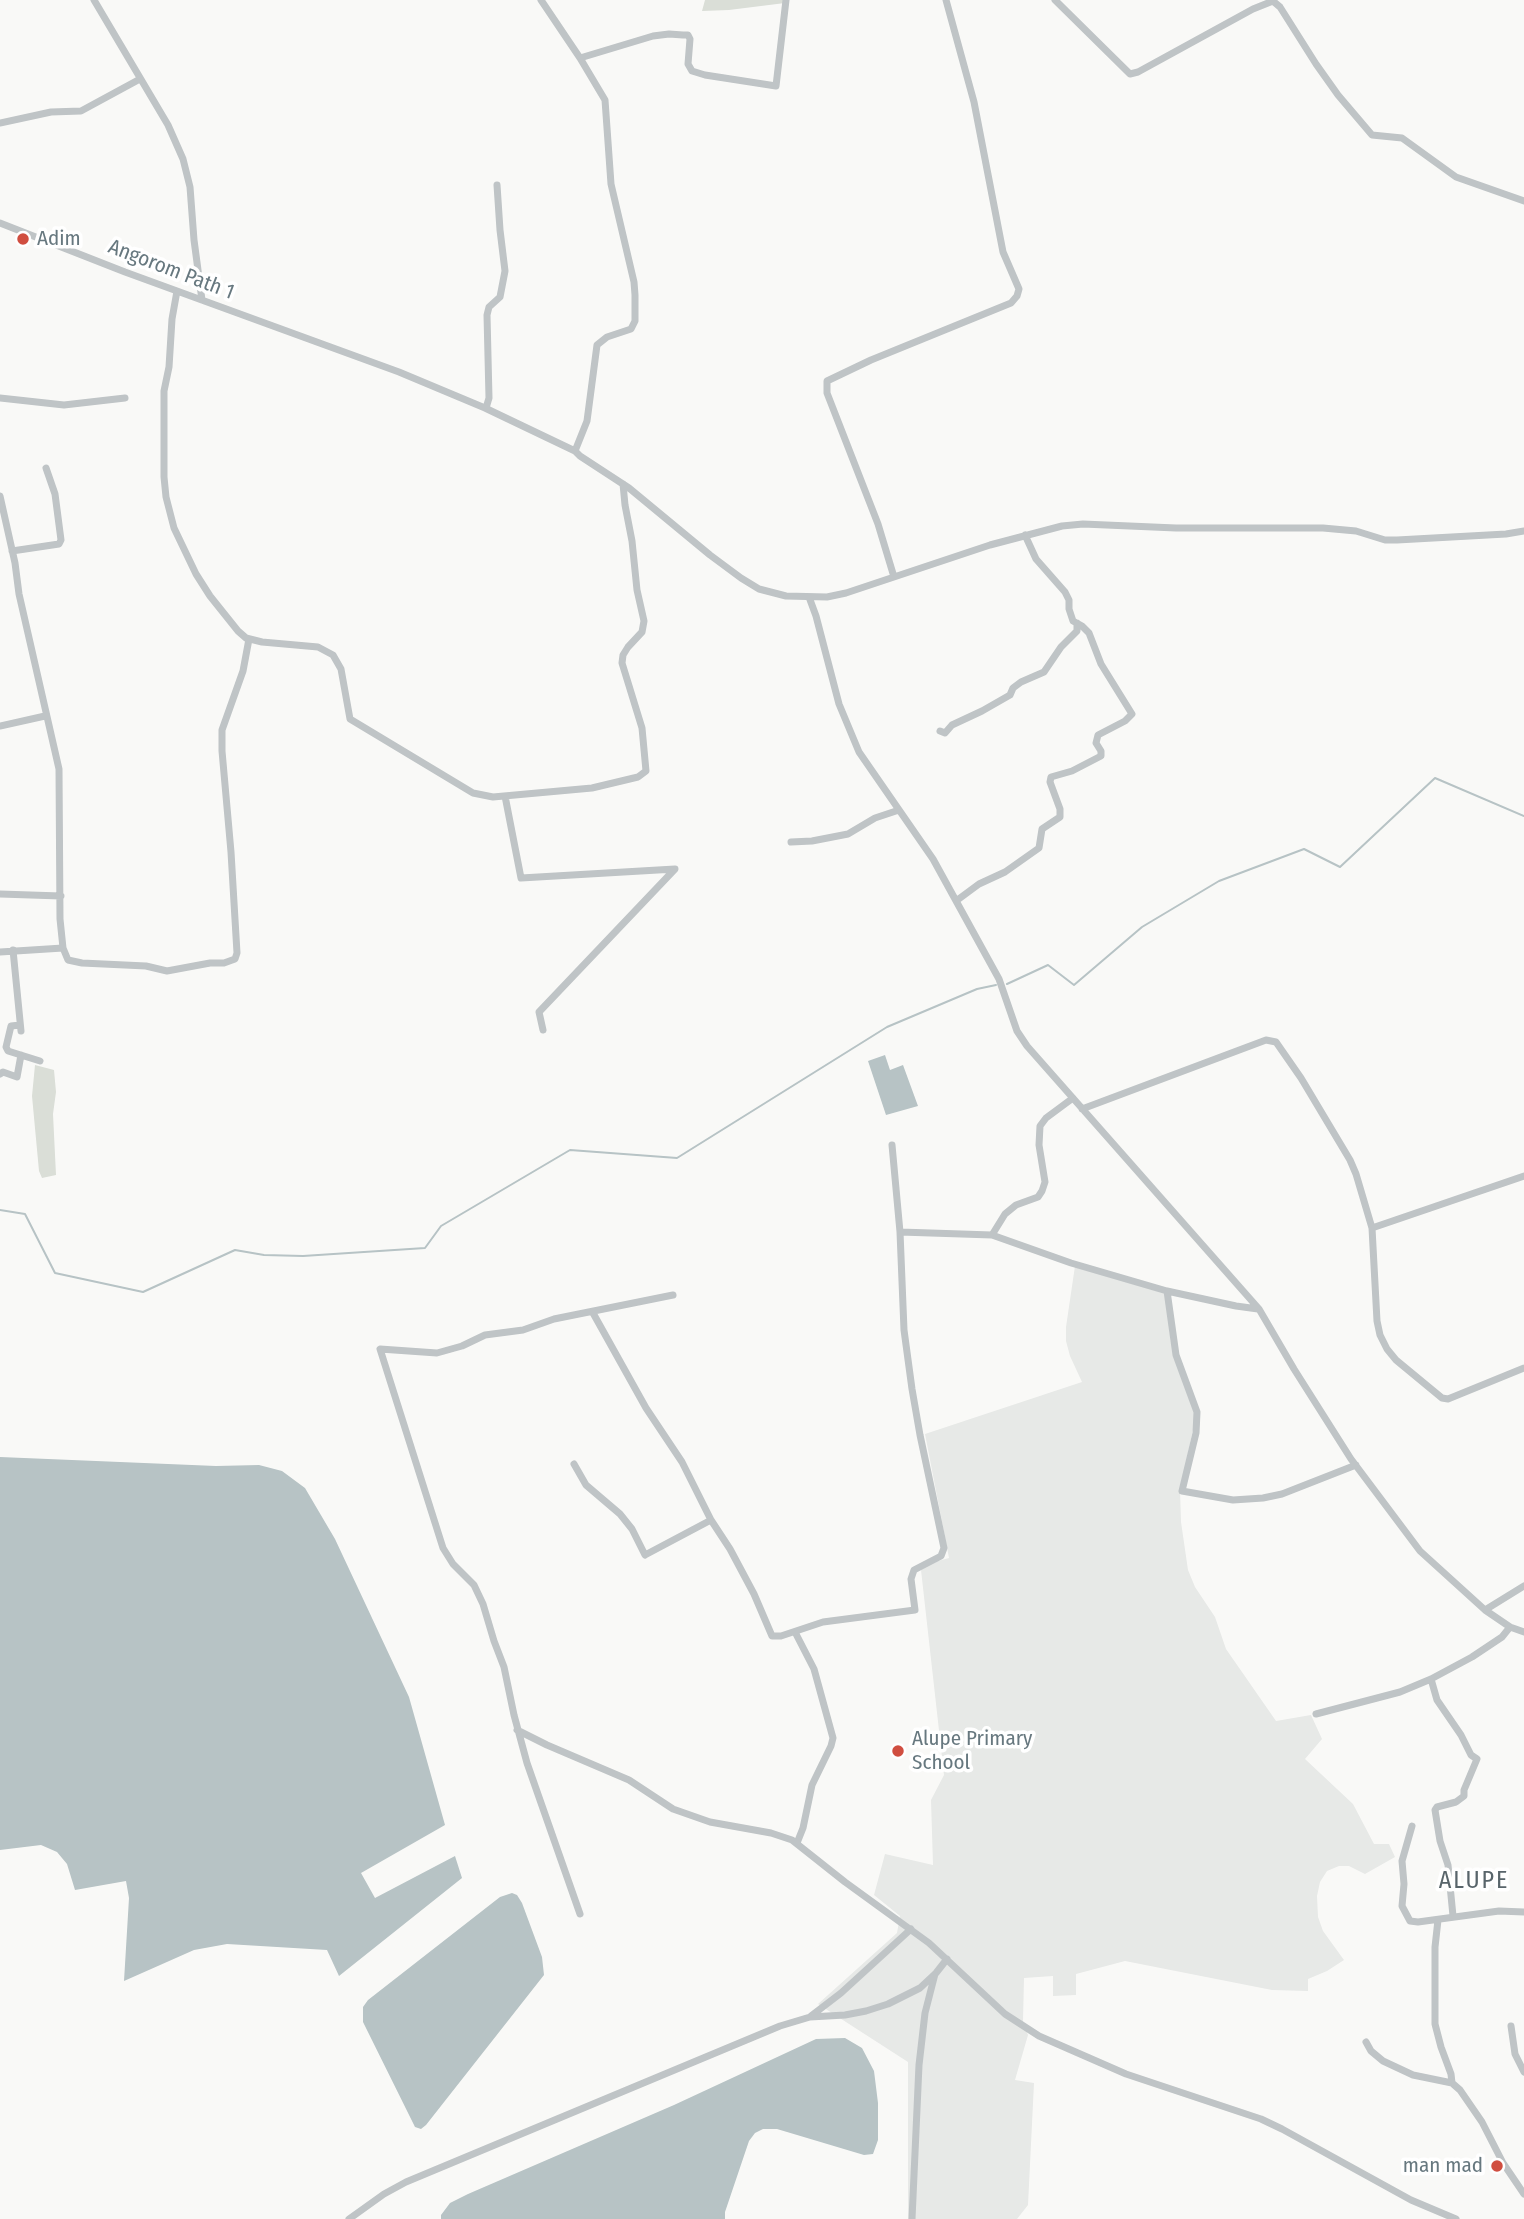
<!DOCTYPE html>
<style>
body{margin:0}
canvas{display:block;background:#f9f9f7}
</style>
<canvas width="1524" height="2219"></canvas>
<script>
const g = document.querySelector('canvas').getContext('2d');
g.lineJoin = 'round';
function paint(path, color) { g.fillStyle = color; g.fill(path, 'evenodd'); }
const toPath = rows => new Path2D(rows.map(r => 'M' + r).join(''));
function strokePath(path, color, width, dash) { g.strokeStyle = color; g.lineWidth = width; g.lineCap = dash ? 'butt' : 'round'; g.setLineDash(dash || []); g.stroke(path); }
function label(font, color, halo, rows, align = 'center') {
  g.font = font + ' "Fira Sans Condensed",sans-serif'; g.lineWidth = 7; g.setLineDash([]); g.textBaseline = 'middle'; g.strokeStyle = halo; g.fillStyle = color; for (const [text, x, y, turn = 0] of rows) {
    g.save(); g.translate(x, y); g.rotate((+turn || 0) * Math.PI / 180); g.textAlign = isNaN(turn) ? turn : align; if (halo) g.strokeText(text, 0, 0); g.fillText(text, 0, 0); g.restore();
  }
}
const built = toPath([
 [1075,1266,1165,1292,1171,1343,1194,1408,1194,1425,1180,1490,1181,1522,1188,1570,1195,1587,1215,1617,1226,1649,1276,1721,1311,1715,1322,1739,1305,1759,1353,1804,1374,1844,1389,1844,1395,1857,1365,1874,1349,1866,1339,1866,1327,1871,1320,1882,1317,1896,1318,1917,1323,1931,1344,1960,1327,1971,1308,1979,1308,1991,1272,1990,1125,1961,1076,1974,1076,1995,1053,1996,1053,1976,1024,1978,1023,2021,1028,2035,1015,2080,1034,2083,1028,2205,1017,2219,908,2219,908,2062,818,2004,897,1933,900,1916,874,1895,885,1854,933,1865,931,1800,944,1775,921,1570,938,1561,949,1558,925,1434,1082,1382,1070,1356,1066,1341,1066,1327]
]);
const green = toPath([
 [705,0,786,0,785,3,729,10,702,11],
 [35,1065,54,1070,56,1092,53,1114,56,1175,42,1178,39,1171,32,1096]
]);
const water = toPath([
 [885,1055,890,1070,903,1065,918,1106,886,1115,868,1061],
 [0,1457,216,1466,259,1465,282,1471,305,1488,335,1539,409,1697,445,1825,361,1873,375,1898,455,1856,462,1878,339,1976,327,1950,227,1944,194,1950,124,1981,129,1898,126,1881,75,1890,67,1864,57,1852,41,1845,0,1850],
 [512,1893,517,1895,522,1903,542,1957,544,1975,426,2125,421,2129,415,2127,363,2022,363,2007,368,2000,500,1897],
 [845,2038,862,2048,874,2071,878,2103,878,2140,873,2154,864,2155,777,2129,763,2129,755,2133,749,2141,725,2212,725,2219,441,2219,441,2215,450,2203,468,2194,674,2105,816,2039]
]);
const stream = toPath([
 [1007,984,1048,965,1074,985,1142,927,1219,881,1304,849,1340,867,1435,778,1524,816],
 [0,1210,25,1214,55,1273,143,1292,235,1250,264,1255,303,1256,425,1248,441,1226,570,1150,677,1158,887,1027,977,989,996,985]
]);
const minor = toPath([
 [94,0,168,125,183,159,190,187,194,240,202,300],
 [541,0,580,58,605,100,611,184,634,282,635,295,635,321,631,329,607,337,597,345,587,421,575,451],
 [1055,0,1130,74,1138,72,1253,9,1273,1,1280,7,1316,64,1338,95,1372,135,1402,138,1456,177,1524,201],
 [580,58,653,36,669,34,683,35,688,35,690,39,688,64,692,71,705,75,776,86,786,0],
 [0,123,51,112,81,111,140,79],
 [0,223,125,272,399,372,485,408,575,451,580,456,629,488,710,555,741,578,759,589,786,596,827,597,846,593,990,545,1062,526,1083,524,1176,528,1323,528,1356,531,1385,540,1397,540,1506,534,1524,531],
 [177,291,172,319,169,367,164,391,164,477,166,497,174,528,196,574,210,596,238,631,246,638,262,642,318,647,333,655,341,669,350,719,473,793,493,797,592,788,638,777,646,771,642,728,622,663,623,655,628,647,642,632,644,621,637,590,632,541,625,505,623,484],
 [0,398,64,405,125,398],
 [486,408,489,398,487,315,489,307,500,297,505,271,500,230,497,185],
 [0,496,15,563,19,594,59,769,60,919,63,948,68,960,82,963,146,966,167,971,210,963,224,963,235,959,237,953,231,852,222,751,222,730,243,671,249,639],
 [12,551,59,544,61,540,55,494,46,468],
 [894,577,878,524,827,393,827,381,871,360,1011,303,1017,296,1019,289,1003,252,974,102,946,0],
 [809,597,816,616,839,704,859,752,933,859,999,979,1017,1031,1027,1046,1259,1309,1294,1369,1351,1459,1420,1551,1485,1610,1510,1627,1524,1632],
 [0,726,45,716],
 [940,731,945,733,952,725,982,711,1010,695,1013,688,1021,682,1044,672,1061,647,1077,631,1077,623],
 [505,796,521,878,675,869,539,1012,543,1030],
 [791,842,812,841,848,834,875,818,899,810],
 [0,894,61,896],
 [956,901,979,884,1005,872,1039,848,1042,829,1060,817,1060,809,1050,782,1051,777,1072,771,1101,756,1101,751,1096,743,1098,735,1125,721,1132,714,1101,664,1089,633,1082,626,1073,621,1069,609,1069,600,1065,592,1036,559,1025,535],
 [13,950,21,1031],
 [0,952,63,948],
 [20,1025,11,1026,6,1047,8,1051,40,1061],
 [0,1074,3,1072,17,1077,21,1055],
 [1082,1109,1266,1040,1276,1042,1301,1078,1350,1160,1356,1174,1372,1228,1377,1321,1380,1335,1387,1349,1396,1360,1442,1398,1448,1399,1524,1368],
 [1372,1228,1524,1176],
 [900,1232,992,1235,1071,1263,1167,1291,1236,1306,1258,1309],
 [992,1235,1005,1214,1016,1205,1038,1197,1042,1191,1045,1182,1039,1145,1040,1126,1046,1118,1073,1098],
 [1167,1291,1176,1355,1197,1412,1196,1433,1182,1491,1233,1500,1263,1498,1282,1494,1356,1465],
 [593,1313,646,1408,682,1462,711,1520,730,1549,754,1594,772,1636,781,1636,823,1622,915,1610,911,1579,914,1570,941,1556,944,1548,920,1435,912,1389,904,1330,900,1232,892,1145],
 [574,1464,586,1485,620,1514,632,1529,645,1555,711,1520],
 [1485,1610,1524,1586],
 [795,1632,814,1669,833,1738,831,1746,812,1785,803,1828,797,1843],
 [1431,1679,1437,1700,1461,1735,1471,1755,1477,1759,1464,1790,1464,1796,1456,1802,1437,1807,1435,1810,1440,1841,1448,1865,1453,1916],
 [1316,1714,1400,1692,1431,1679,1472,1657,1502,1637,1510,1627],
 [517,1730,547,1745,629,1780,673,1809,710,1822,771,1833,792,1840,845,1882,929,1943,1005,2014,1039,2036,1126,2074,1261,2119,1282,2129,1411,2200,1456,2219],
 [1412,1826,1402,1861,1404,1884,1402,1906,1410,1921,1418,1922,1499,1911,1524,1912],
 [580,1914,527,1763,514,1715,504,1667,494,1641,483,1604,474,1585,453,1564,443,1548,380,1349,437,1353,462,1346,485,1335,523,1330,554,1319,673,1295],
 [1438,1920,1435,1947,1435,2024,1441,2047,1451,2074,1452,2083],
 [811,2016,841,1993,911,1929],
 [1511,2026,1515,2054,1524,2072],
 [1366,2042,1371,2051,1383,2061,1413,2075,1452,2083,1460,2090,1482,2122,1503,2163,1524,2194],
 [349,2219,384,2194,406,2182,780,2026,810,2017,845,2015,866,2011,888,2004,920,1988,936,1973,947,1959],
 [912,2219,919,2065,925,2013,935,1974]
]);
const markers = [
 [23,239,7,"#d04e40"],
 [898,1751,7,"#d04e40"],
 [1497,2166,7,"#d04e40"]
];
const poiNames = [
 ["Adim",37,239],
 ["Alupe Primary",912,1739],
 ["School",912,1763],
 ["man mad",1483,2166,"right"]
];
const streetNames = [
 ["Angorom Path 1",171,270,21]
];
const quarterNames = [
 ["ALUPE",1474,1881]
];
paint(built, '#e7e9e7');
paint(green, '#daded7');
paint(water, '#b7c3c5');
strokePath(stream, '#b7c3c5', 2);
strokePath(minor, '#bfc4c6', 7);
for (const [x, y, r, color] of markers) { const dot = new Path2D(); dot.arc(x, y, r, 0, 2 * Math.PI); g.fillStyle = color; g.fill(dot); strokePath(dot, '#fff', 2.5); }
label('21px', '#67787f', '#fff', poiNames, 'left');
label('21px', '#67787f', '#fff', streetNames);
g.letterSpacing = '2px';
label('24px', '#59656b', '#fff', quarterNames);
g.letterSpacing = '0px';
</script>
